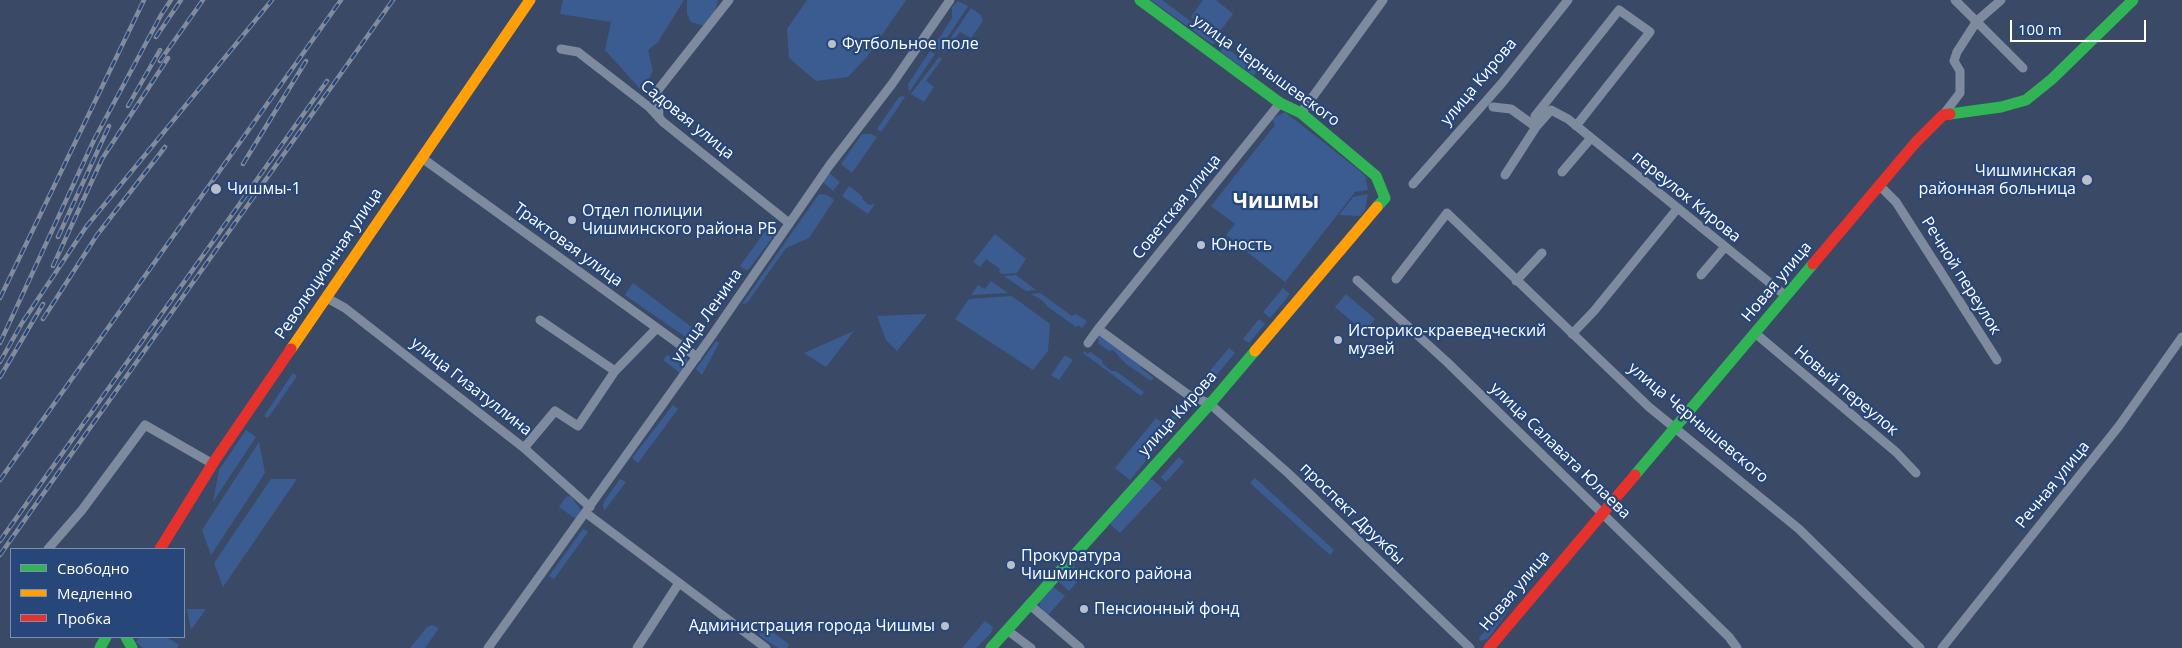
<!DOCTYPE html>
<meta charset="utf-8">
<style>
body{margin:0}
#map{position:relative;width:2182px;height:648px;overflow:hidden;background:#3a4a66;font-family:"Open Sans",sans-serif}
canvas{display:block}
.legend{position:absolute;left:10px;top:548px;width:175px;height:90px;box-sizing:border-box;background:#274679;border:1px solid #7d90af;margin:0;padding:6px 9px;list-style:none;font-size:15px;color:#fff}
.legend li{display:flex;align-items:center;gap:10px;height:25px}
.legend b{width:25px;border:1px solid #7d90af}
.scale{position:absolute;left:2010px;top:20px;width:136px;height:22px;box-sizing:border-box;border:2px solid #fff;border-top:0;padding-left:6px;font-size:15px;line-height:18px;white-space:nowrap;color:#fff;-webkit-text-stroke:4px #274679;paint-order:stroke}
</style>
<div id="map">
<canvas width="2182" height="648"></canvas>
<ul class="legend">
<li><b style="height:6px;background:#30b455"></b>Свободно</li>
<li><b style="height:6px;background:#ff9f0a"></b>Медленно</li>
<li><b style="height:6px;background:#e5322d"></b>Пробка</li>
</ul>
<div class="scale">100 m</div>
</div>
<script>
const g = document.querySelector('canvas').getContext('2d');
g.lineJoin = 'round';
function paint(path, color) { g.fillStyle = color; g.fill(path, 'evenodd'); }
const toPath = rows => new Path2D(rows.map(r => 'M' + r).join(''));
function strokePath(path, color, width, dash) { g.strokeStyle = color; g.lineWidth = width; g.lineCap = dash ? 'butt' : 'round'; g.setLineDash(dash || []); g.stroke(path); }
function label(font, color, halo, rows, align = 'center') {
  g.font = font + ' "Open Sans",sans-serif'; g.lineWidth = 4.5; g.setLineDash([]); g.textBaseline = 'middle'; g.strokeStyle = halo; g.fillStyle = color; for (const [text, x, y, turn = 0] of rows) {
    g.save(); g.translate(x, y); g.rotate((+turn || 0) * Math.PI / 180); g.textAlign = isNaN(turn) ? turn : align; if (halo) g.strokeText(text, 0, 0); g.fillText(text, 0, 0); g.restore();
  }
}
const green = toPath([
 [563,0,684,0,658,42,648,50,653,71,642,91,605,50,611,22,560,14],
 [687,0,718,0,714,15,705,26,691,22,687,14],
 [807,0,906,0,866,58,848,77,816,81,789,58,787,29],
 [1151,0,1162,0,1217,41,1216,43,1212,44],
 [1203,0,1216,0,1233,14,1217,35,1191,17],
 [958,1,968,6,939,50,934,46,952,18,952,7],
 [971,8,981,15,983,21,971,38,960,32,944,53,942,51],
 [1222,45,1257,70,1254,76,1221,52],
 [930,51,935,54,909,92,908,84],
 [939,57,942,59,926,81,934,87,924,102,911,94],
 [903,96,905,97,881,132,877,129,899,97],
 [1285,112,1360,171,1367,178,1358,190,1366,180,1368,190,1355,192,1285,282,1226,235,1235,224,1211,206,1275,125,1272,119],
 [862,134,871,134,877,137,852,173,841,164],
 [829,173,840,182,833,191,823,182],
 [849,186,862,196,863,200,869,205,875,204,868,214,842,196],
 [819,194,827,195,834,200,809,238,786,248,747,303,742,304],
 [1368,194,1365,210,1360,216,1339,215,1353,197],
 [774,219,777,225,775,234,749,269,746,270,740,266],
 [995,234,1026,259,1017,273,1002,274,999,272,1000,269,986,259,980,267,973,262],
 [1016,275,1036,290,1026,291,1004,276],
 [991,281,1008,293,971,295,978,285,985,289],
 [633,283,693,328,687,338,625,295],
 [1283,288,1290,294,1270,318,1263,312],
 [1040,293,1072,316,1076,314,1087,321,1082,328,1078,325,1076,327,1048,307,1042,300,1031,294],
 [1346,294,1375,319,1367,329,1361,329,1335,307],
 [1012,296,1050,324,1048,351,1033,370,955,319,969,299],
 [927,314,897,351,886,340,877,316],
 [1259,319,1265,324,1249,343,1243,339],
 [854,331,826,367,804,353],
 [1101,331,1142,365,1141,368,1154,378,1151,381,1126,364,1113,350,1109,351,1098,343,1099,340,1096,337],
 [716,341,719,343,702,375,696,369],
 [1229,348,1235,353,1208,385,1202,380],
 [1084,351,1088,354,1090,352,1102,360,1103,364,1111,371,1116,371,1144,392,1141,396,1083,353],
 [682,352,685,354,688,362,680,373,663,360,667,355,675,359],
 [1065,355,1073,360,1059,380,1051,375],
 [293,373,297,376,268,418,264,416],
 [1188,397,1191,404,1177,420,1171,418],
 [673,405,678,409,638,463,632,458],
 [1156,418,1171,431,1130,480,1115,468],
 [246,430,256,437,213,502,219,470],
 [259,442,265,473,211,555,202,530],
 [1179,457,1184,462,1166,482,1161,477],
 [1255,478,1334,550,1330,555,1250,483],
 [271,479,297,479,223,587,214,563],
 [620,479,626,482,604,511,603,505,605,500],
 [1147,479,1153,480,1162,488,1120,533,1111,525,1110,520],
 [571,496,581,510,576,519,559,507,566,497],
 [583,529,588,532,554,579,549,576],
 [1071,564,1084,574,1069,591,1056,579],
 [1051,585,1065,596,1048,615,1040,606,1039,600],
 [1523,589,1493,632,1487,639,1480,641,1479,638],
 [187,609,206,609,191,630],
 [985,621,993,627,991,633,976,648,962,648],
 [432,625,439,628,425,648,410,648,427,627],
 [762,625,789,644,787,648,778,648,760,636,759,630],
 [139,637,166,637,179,645,177,648,143,648,136,642]
]);
const street = toPath([
 [1955,0,2023,68],
 [561,49,578,52,649,107,663,122,789,223],
 [1493,107,1511,109,1536,127,1551,110,1568,119,1786,296],
 [1301,113,1383,0],
 [1943,115,1960,93,1960,71,1954,61,1957,52,1977,21,2001,0],
 [659,118,658,90,729,0],
 [1542,120,1535,116,1619,10,1650,32,1576,126],
 [422,158,697,357],
 [1562,172,1591,138],
 [1505,175,1536,127],
 [1413,184,1502,83,1568,0],
 [1879,185,1896,202,1997,360],
 [1701,275,1724,248],
 [1396,279,1447,213,1649,407,1799,529,1920,648],
 [1357,280,1447,362,1729,637,1737,648],
 [1516,281,1542,253],
 [327,298,345,308,524,448,590,507],
 [540,320,615,371],
 [1098,329,1280,103],
 [1755,333,1896,452,1916,473],
 [1572,334,1594,311,1677,209],
 [1088,343,1098,329,1187,394,1210,404,1289,474,1470,648],
 [524,448,555,411,578,426,615,371,657,328],
 [586,513,766,648],
 [48,549,82,510,145,425,213,464],
 [1030,605,1080,648],
 [1007,630,1031,648],
 [488,648,713,334,829,166,892,84,950,0],
 [637,648,679,583],
 [1942,648,2119,426,2182,337]
]);
const fast = toPath([
 [1140,0,1280,103,1301,113,1376,176,1385,198,1377,207],
 [1950,114,2001,107,2026,100,2052,79,2133,0],
 [1635,475,1813,264],
 [126,637,132,648],
 [100,648,106,637],
 [991,648,1210,404,1255,351]
]);
const slow = toPath([
 [291,349,530,0],
 [1255,351,1377,207]
]);
const jam = toPath([
 [1813,264,1916,142,1943,115,1950,114],
 [160,549,215,460,291,349],
 [1489,648,1635,475]
]);
const rail = toPath([
 [156,37,181,0],
 [160,61,203,0],
 [128,106,160,50],
 [243,164,306,61],
 [58,237,109,126],
 [53,266,102,159,168,58],
 [0,298,144,0],
 [43,319,97,235,165,147],
 [0,343,94,140,161,15,171,0],
 [0,362,22,323,86,227,272,0],
 [0,377,43,304],
 [0,480,341,0],
 [0,541,327,81],
 [0,555,393,0]
]);
const markers = [
 [832,44,5,"#bac0c9"],
 [2087,180,6,"#bac0c9"],
 [216,189,6,"#bac0c9"],
 [572,220,5,"#bac0c9"],
 [1201,245,5,"#bac0c9"],
 [1338,340,5,"#bac0c9"],
 [1011,565,5,"#bac0c9"],
 [1084,609,5,"#bac0c9"],
 [945,626,5,"#bac0c9"]
];
const poiNames = [
 ["Футбольное поле",842,44],
 ["Чишминская",2076,171,"right"],
 ["районная больница",2076,189,"right"],
 ["Чишмы-1",227,189],
 ["Отдел полиции",582,211],
 ["Чишминского района РБ",582,229],
 ["Юность",1211,245],
 ["Историко-краеведческий",1348,331],
 ["музей",1348,349],
 ["Прокуратура",1021,556],
 ["Чишминского района",1021,574],
 ["Пенсионный фонд",1094,609],
 ["Администрация города Чишмы",935,626,"right"]
];
const streetNames = [
 ["улица Чернышевского",1266,71,36],
 ["улица Кирова",1479,82,-50],
 ["Садовая улица",687,120,39],
 ["переулок Кирова",1686,197,39],
 ["Советская улица",1177,207,-51],
 ["Трактовая улица",568,245,36],
 ["Революционная улица",329,264,-56],
 ["Речной переулок",1961,276,58],
 ["Новая улица",1777,282,-50],
 ["улица Ленина",707,316,-55],
 ["улица Гизатуллина",471,387,38],
 ["Новый переулок",1846,391,40],
 ["улица Кирова",1178,414,-48],
 ["улица Чернышевского",1698,423,40],
 ["улица Салавата Юлаева",1560,451,44],
 ["Речная улица",2053,485,-51],
 ["проспект Дружбы",1352,514,44],
 ["Новая улица",1515,591,-50]
];
const districtNames = [
 ["Чишмы",1276,202]
];
paint(green, '#3b5c90');
strokePath(street, '#7e8a9d', 9);
strokePath(fast, '#30b455', 11);
strokePath(slow, '#ff9f0a', 11);
strokePath(jam, '#e5322d', 11);
strokePath(rail, '#808b9d', 4.5);
strokePath(rail, '#274679', 2.5, [8]);
for (const [x, y, r, color] of markers) { const dot = new Path2D(); dot.arc(x, y, r, 0, 2 * Math.PI); g.fillStyle = color; g.fill(dot); strokePath(dot, '#274679', 2); }
label('16px', '#fff', '#274679', poiNames, 'left');
label('16px', '#fff', '#274679', streetNames);
label('bold 21px', '#fff', '#274679', districtNames);
</script>
